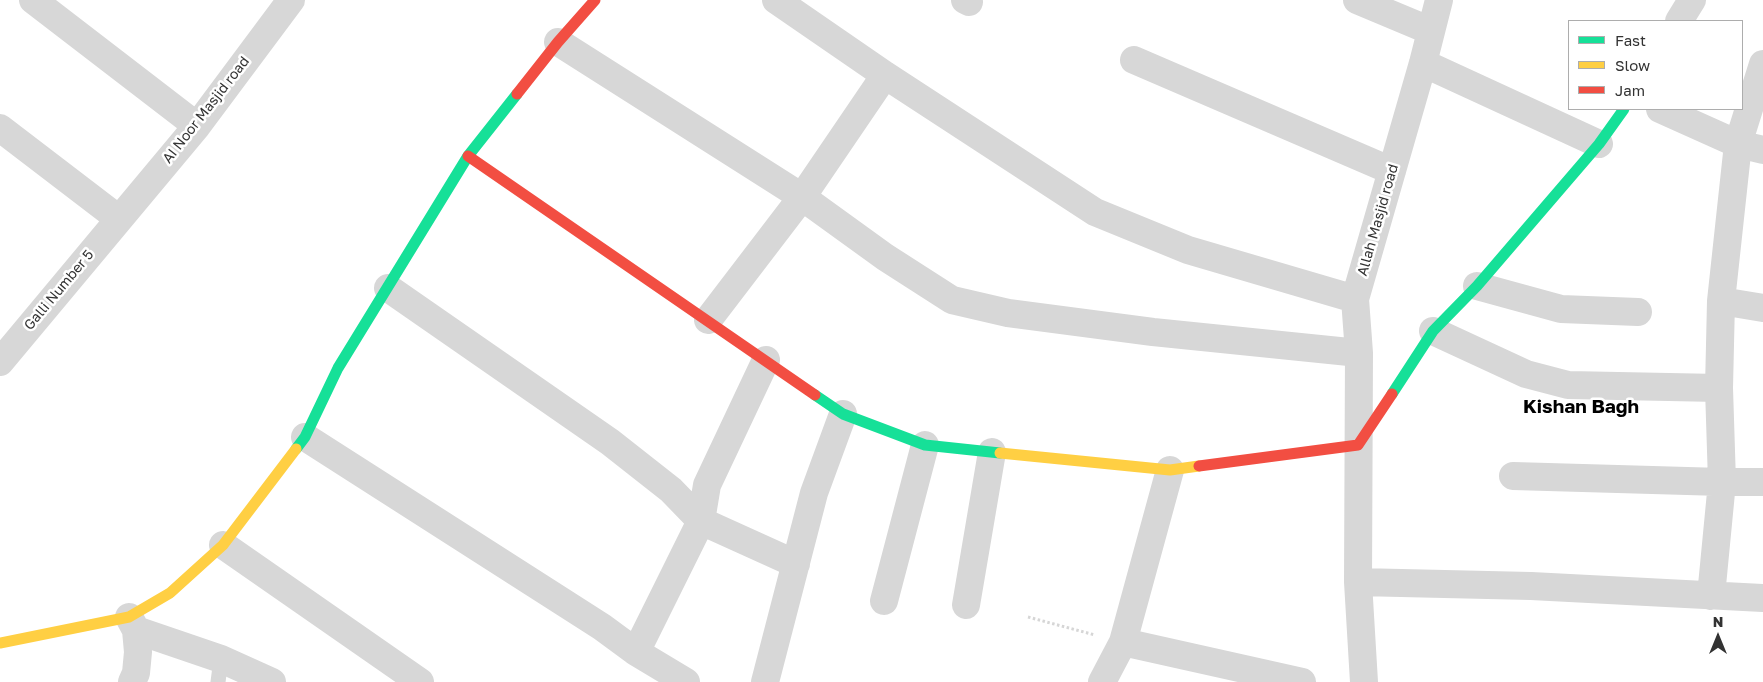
<!DOCTYPE html>
<style>
body{margin:0}
#map{position:relative;width:1763px;height:682px;overflow:hidden;background:#fff;font-family:"Golos Text",sans-serif}
canvas{display:block}
.legend{position:absolute;left:1568px;top:20px;width:175px;height:90px;box-sizing:border-box;background:#fff;border:1px solid #adadad;margin:0;padding:6px 9px;list-style:none;font-size:15px;color:#333}
.legend li{display:flex;align-items:center;gap:10px;height:25px}
.legend b{width:25px;border:1px solid #adadad}
.north{position:absolute;left:1693px;top:612px;width:50px;height:50px;-webkit-text-stroke:4px #fff;paint-order:stroke;rotate:0deg;font-size:14px;font-weight:700;line-height:20px;text-align:center;color:#333}
.north::after{content:'';display:block;margin:auto;width:18px;height:22px;background:#333;clip-path:polygon(50% 0,100% 100%,50% 72%,0 100%)}
</style>
<div id="map">
<canvas width="1763" height="682"></canvas>
<ul class="legend">
<li><b style="height:6px;background:#16e098"></b>Fast</li>
<li><b style="height:6px;background:#ffcf43"></b>Slow</li>
<li><b style="height:6px;background:#f24e42"></b>Jam</li>
</ul>
<div class="north">N</div>
</div>
<script>
const g = document.querySelector('canvas').getContext('2d');
g.lineJoin = 'round';
const toPath = rows => new Path2D(rows.map(r => 'M' + r).join(''));
function strokePath(path, color, width, dash) { g.strokeStyle = color; g.lineWidth = width; g.lineCap = dash ? 'butt' : 'round'; g.setLineDash(dash || []); g.stroke(path); }
function label(font, color, halo, rows, align = 'center') {
  g.font = font + ' "Golos Text",sans-serif'; g.lineWidth = 5; g.setLineDash([]); g.textBaseline = 'middle'; g.strokeStyle = halo; g.fillStyle = color; for (const [text, x, y, turn = 0] of rows) {
    g.save(); g.translate(x, y); g.rotate((+turn || 0) * Math.PI / 180); g.textAlign = isNaN(turn) ? turn : align; if (halo) g.strokeText(text, 0, 0); g.fillText(text, 0, 0); g.restore();
  }
}
const path = toPath([
 [1028,617,1095,635]
]);
const lane = toPath([
 [218,682,221,659]
]);
const street = toPath([
 [33,0,197,126],
 [776,0,885,75,1095,212,1188,250,1355,299],
 [965,0,969,2],
 [1357,0,1431,31],
 [1679,21,1692,0],
 [558,42,802,197,885,257,952,300,1008,313,1153,332,1359,353],
 [1134,60,1392,171],
 [1423,63,1599,144],
 [1763,64,1738,144,1763,150],
 [0,128,119,219],
 [1477,286,1561,309,1638,312],
 [388,288,610,442,671,490,701,521,796,564],
 [1721,301,1763,308],
 [708,320,802,197,885,75],
 [1433,331,1526,374,1568,385,1719,388],
 [0,362,197,126,291,0],
 [305,437,602,627,636,652,701,521,707,485,766,360],
 [1513,476,1722,482,1719,388,1721,301,1738,144,1660,109],
 [223,545,420,682],
 [1358,582,1531,586,1763,598],
 [1711,596,1722,482,1763,482],
 [884,601,925,445],
 [966,605,992,452],
 [129,617,136,630,138,652,136,673,132,682],
 [136,630,221,659,272,682],
 [1123,642,1302,682],
 [636,652,686,682],
 [765,682,814,493,843,414],
 [1102,682,1123,642,1170,470],
 [1364,682,1358,582,1359,353,1355,299,1423,63,1439,0]
]);
const fast = toPath([
 [1392,394,1433,331,1477,286,1599,144,1624,109],
 [815,395,843,414,925,445,1000,453],
 [296,449,305,437,338,368,468,156,517,94]
]);
const slow = toPath([
 [1000,453,1170,470,1199,466],
 [0,643,129,617,170,593,223,545,296,449]
]);
const jam = toPath([
 [517,94,558,42,595,0],
 [468,156,815,395],
 [1199,466,1358,445,1392,394]
]);
const streetNames = [
 ["AI Noor Masjid road",206,110,-52],
 ["Allah Masjid road",1378,220,-74],
 ["Galli Number 5",59,290,-50]
];
const districtNames = [
 ["Kishan Bagh",1581,407]
];
strokePath(path, '#d6d6d6', 3, [2.5, 2.5]);
strokePath(lane, '#d7d7d7', 15);
strokePath(street, '#d7d7d7', 28);
strokePath(fast, '#16e098', 11);
strokePath(slow, '#ffcf43', 11);
strokePath(jam, '#f24e42', 11);
label('14px', '#333', '#fff', streetNames);
label('bold 19px', '#000', '#fff', districtNames);
</script>
